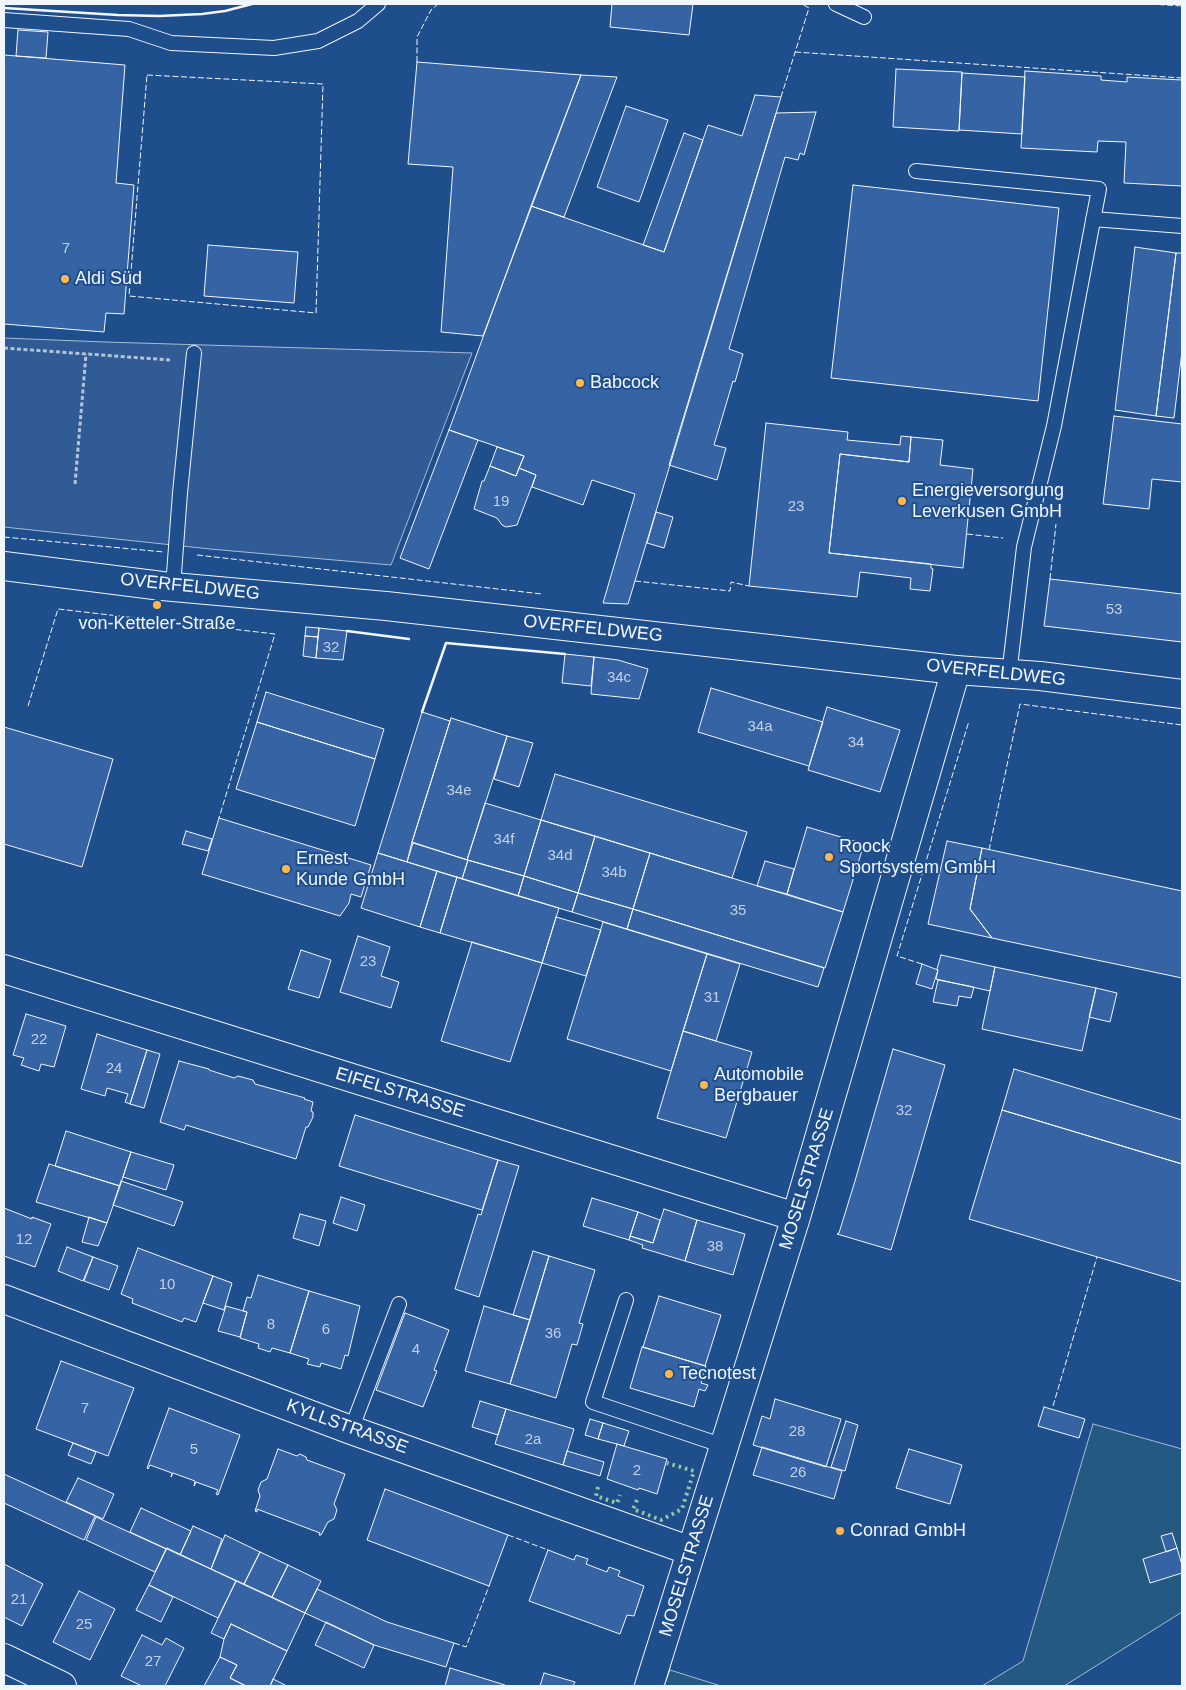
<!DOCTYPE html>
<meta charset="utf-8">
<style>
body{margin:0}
#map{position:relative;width:1186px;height:1690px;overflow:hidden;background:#1f4e8c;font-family:Helvetica,sans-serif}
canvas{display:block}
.frame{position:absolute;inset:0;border:5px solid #f2f6ff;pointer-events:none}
</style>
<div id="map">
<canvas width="1186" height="1690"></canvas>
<div class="frame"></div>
</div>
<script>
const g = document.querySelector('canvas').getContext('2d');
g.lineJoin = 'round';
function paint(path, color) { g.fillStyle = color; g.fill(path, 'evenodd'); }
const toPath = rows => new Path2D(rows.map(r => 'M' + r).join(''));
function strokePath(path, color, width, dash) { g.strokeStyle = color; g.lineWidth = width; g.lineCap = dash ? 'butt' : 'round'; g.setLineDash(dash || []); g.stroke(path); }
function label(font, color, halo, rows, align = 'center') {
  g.font = font + ' Helvetica,sans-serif'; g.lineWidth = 4; g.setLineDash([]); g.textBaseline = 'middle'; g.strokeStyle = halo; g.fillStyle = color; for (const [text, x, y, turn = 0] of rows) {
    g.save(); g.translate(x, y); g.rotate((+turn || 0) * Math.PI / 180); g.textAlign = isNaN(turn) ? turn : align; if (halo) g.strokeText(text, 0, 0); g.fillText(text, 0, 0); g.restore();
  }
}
const green = toPath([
 [1093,1424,1182,1449,1182,1612,1064,1686,982,1686,1023,1661,1093,1424],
 [670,1670,721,1686,664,1686,670,1670]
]);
const parking = toPath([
 [4,338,105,342,472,353,391,565,210,549,4,527,4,338]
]);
const building = toPath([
 [612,4,693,4,689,35,610,27,612,4],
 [18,30,48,32,46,58,16,56,18,30],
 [4,55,125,65,116,183,134,185,124,314,106,313,104,332,4,324,4,55],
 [417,62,581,75,483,336,441,332,453,167,408,164,417,62],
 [896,69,962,72,959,131,893,127,896,69],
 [1025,71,1101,76,1101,80,1127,82,1127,77,1182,80,1182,186,1124,183,1126,142,1098,141,1097,152,1021,148,1025,71],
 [962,73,1025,77,1022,134,959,130,962,73],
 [581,75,617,77,564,217,531,206,581,75],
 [755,95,781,97,628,604,603,603,635,494,592,480,583,505,532,487,536,475,519,468,524,456,449,430,531,206,664,252,708,125,742,136,755,95],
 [626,106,668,120,639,202,597,187,626,106],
 [816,112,804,155,800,153,798,160,785,157,729,349,743,354,735,382,733,381,714,445,726,448,717,480,669,465,776,113,816,112],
 [684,133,703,140,664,252,643,245,684,133],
 [853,185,1059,208,1038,401,831,378,853,185],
 [208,245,298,252,294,303,204,296,208,245],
 [1135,247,1176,253,1156,416,1115,410,1135,247],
 [1176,253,1182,253,1182,351,1174,418,1156,416,1176,253],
 [1114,416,1182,424,1182,482,1152,479,1149,509,1103,504,1114,416],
 [766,423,848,432,847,440,900,445,901,436,911,437,909,462,840,454,829,553,931,564,931,568,933,569,930,591,910,589,911,578,860,572,857,597,749,586,766,423],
 [449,430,478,440,429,569,400,558,449,430],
 [911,437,943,440,940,465,973,469,963,568,829,553,840,454,909,462,911,437],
 [497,447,524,456,516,476,490,466,497,447],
 [490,466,516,476,519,468,536,475,517,525,506,527,502,525,497,518,474,509,482,481,484,481,490,466],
 [656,512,673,517,664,548,647,543,656,512],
 [1050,579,1182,594,1182,642,1044,626,1050,579],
 [306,627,319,628,318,637,305,636,306,627],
 [319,628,347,631,343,660,316,658,319,628],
 [305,636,318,637,316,658,303,656,305,636],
 [565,654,594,657,591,686,562,683,565,654],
 [594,657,618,660,648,669,639,699,591,694,594,657],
 [711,688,823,722,809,766,698,732,711,688],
 [266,692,384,729,375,759,257,722,266,692],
 [827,707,900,730,880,792,808,770,827,707],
 [422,712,450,721,412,842,407,862,378,853,422,712],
 [451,718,507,736,467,860,412,842,451,718],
 [257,722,375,759,355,826,236,789,257,722],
 [4,727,113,759,82,867,4,844,4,727],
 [507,736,533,743,519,787,494,779,507,736],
 [555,774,747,832,732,878,541,820,555,774],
 [485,803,541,820,524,876,467,860,485,803],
 [219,818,371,865,361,897,351,894,349,903,340,916,202,874,219,818],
 [541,820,595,836,578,893,524,876,541,820],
 [807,827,864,844,843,912,787,894,807,827],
 [186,831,212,839,208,851,182,844,186,831],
 [595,836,650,853,633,909,578,893,595,836],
 [947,841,982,848,970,909,992,938,928,924,947,841],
 [413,843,468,860,462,879,407,862,413,843],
 [982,848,1182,891,1182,978,992,938,970,909,982,848],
 [378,853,437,871,420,927,361,908,378,853],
 [650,853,843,912,825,968,633,909,650,853],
 [468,860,524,876,518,896,462,879,468,860],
 [765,861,794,869,787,894,757,886,765,861],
 [437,871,457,877,440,933,420,927,437,871],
 [524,876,578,893,572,912,518,896,524,876],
 [457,877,559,908,542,963,440,933,457,877],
 [578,893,633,909,627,929,572,912,578,893],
 [633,909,824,968,818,987,627,929,633,909],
 [556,917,601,930,586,976,542,963,556,917],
 [603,922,707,954,671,1071,567,1039,603,922],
 [358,936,390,947,381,976,399,982,391,1008,340,992,358,936],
 [472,942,542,963,510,1062,441,1041,472,942],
 [301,950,331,960,319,998,288,989,301,950],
 [707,954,740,964,716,1041,683,1031,707,954],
 [941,955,995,967,990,991,936,979,938,970,937,969,941,955],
 [922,964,938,970,932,989,916,984,922,964],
 [995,967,1096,988,1082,1051,982,1029,995,967],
 [938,980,974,987,971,998,959,996,957,1006,933,1002,938,980],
 [1096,988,1117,993,1110,1022,1089,1017,1096,988],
 [26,1014,66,1026,54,1067,41,1064,39,1071,21,1065,24,1058,13,1055,26,1014],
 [683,1031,752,1052,726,1138,657,1118,683,1031],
 [97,1034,147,1050,130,1104,125,1102,128,1094,107,1088,105,1096,81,1089,97,1034],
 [893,1049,945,1065,891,1250,837,1234,839,1233,855,1181,893,1049],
 [147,1050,160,1054,144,1108,130,1104,147,1050],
 [179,1061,209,1069,209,1070,234,1078,238,1076,253,1080,255,1084,305,1098,304,1099,313,1102,311,1111,313,1112,313,1117,308,1127,306,1127,296,1159,186,1125,184,1130,160,1122,179,1061],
 [1014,1069,1182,1120,1182,1164,1002,1110,1014,1069],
 [1002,1110,1182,1164,1182,1282,969,1219,1002,1110],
 [355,1115,498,1160,482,1210,339,1166,355,1115],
 [66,1131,131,1152,120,1186,55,1166,66,1131],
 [131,1152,174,1165,166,1190,123,1177,131,1152],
 [498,1160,519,1166,479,1297,455,1289,478,1214,481,1215,498,1160],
 [49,1164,120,1186,107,1223,36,1202,49,1164],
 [121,1181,183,1202,174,1226,113,1205,121,1181],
 [341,1197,365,1205,357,1231,333,1223,341,1197],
 [592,1198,638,1212,629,1240,583,1226,592,1198],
 [4,1208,32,1219,32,1217,51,1224,35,1267,4,1256,4,1208],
 [664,1209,697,1220,685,1261,642,1248,643,1245,629,1240,630,1236,653,1243,664,1209],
 [638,1212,660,1220,653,1243,630,1236,638,1212],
 [300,1214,326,1221,319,1246,293,1238,300,1214],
 [89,1217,107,1223,98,1246,82,1242,89,1217],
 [697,1220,745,1234,733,1275,685,1261,697,1220],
 [67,1247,93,1257,83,1281,58,1271,67,1247],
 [138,1248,213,1276,196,1322,184,1318,182,1322,132,1303,133,1299,121,1294,138,1248],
 [533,1251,549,1256,530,1320,513,1315,533,1251],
 [549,1256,595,1270,579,1323,583,1324,577,1345,572,1344,556,1398,510,1384,549,1256],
 [93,1257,118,1266,109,1290,84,1281,93,1257],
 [258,1275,309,1291,290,1353,272,1348,270,1352,258,1348,259,1344,240,1338,247,1312,243,1311,247,1297,251,1298,258,1275],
 [213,1276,232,1283,224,1310,203,1303,213,1276],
 [309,1291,360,1306,348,1356,345,1355,341,1369,321,1363,320,1367,307,1364,309,1359,290,1353,309,1291],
 [659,1296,721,1315,705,1366,643,1347,659,1296],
 [226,1306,247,1312,240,1337,218,1331,226,1306],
 [484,1306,530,1320,510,1384,465,1371,484,1306],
 [405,1313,449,1330,434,1370,437,1371,423,1407,376,1390,405,1313],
 [642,1347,706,1366,701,1383,708,1385,705,1391,699,1389,694,1407,630,1388,642,1347],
 [61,1361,134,1388,108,1456,36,1429,61,1361],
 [775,1399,841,1419,826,1467,753,1445,762,1416,770,1419,775,1399],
 [480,1401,506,1409,498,1435,472,1427,480,1401],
 [1044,1407,1085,1419,1079,1438,1038,1426,1044,1407],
 [169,1408,240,1435,218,1495,216,1494,218,1490,196,1482,194,1486,195,1481,173,1473,171,1477,172,1473,150,1465,148,1469,147,1468,169,1408],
 [506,1409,574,1429,563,1465,495,1444,506,1409],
 [590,1419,603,1423,598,1439,585,1435,590,1419],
 [846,1421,858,1425,845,1471,831,1467,846,1421],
 [603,1423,629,1431,624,1446,598,1439,603,1423],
 [73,1443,96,1452,91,1464,68,1455,73,1443],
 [617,1444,667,1459,657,1494,639,1488,638,1490,607,1479,617,1444],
 [762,1447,842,1471,834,1499,753,1475,762,1447],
 [278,1449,297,1456,300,1454,306,1457,307,1460,345,1474,334,1504,337,1510,334,1519,328,1522,321,1535,319,1535,320,1533,257,1509,257,1512,255,1511,260,1496,258,1490,261,1482,267,1479,278,1449],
 [909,1449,962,1465,950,1504,896,1488,909,1449],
 [567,1451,604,1462,600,1476,563,1465,567,1451],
 [4,1474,95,1516,84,1540,4,1503,4,1474],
 [78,1478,114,1494,103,1519,66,1502,78,1478],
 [385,1489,508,1535,489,1586,367,1540,385,1489],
 [141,1508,191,1531,180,1555,130,1532,141,1508],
 [96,1517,166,1549,155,1572,86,1540,96,1517],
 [193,1526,222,1539,211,1569,180,1555,193,1526],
 [1172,1533,1177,1548,1166,1552,1161,1536,1172,1533],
 [225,1535,260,1552,244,1584,211,1569,225,1535],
 [167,1548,236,1581,218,1618,149,1585,167,1548],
 [1177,1548,1182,1565,1182,1573,1150,1583,1143,1559,1177,1548],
 [548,1550,574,1560,576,1555,588,1559,586,1564,607,1572,609,1567,620,1571,618,1576,644,1586,634,1616,627,1615,620,1634,529,1601,548,1550],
 [260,1552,288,1565,272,1597,244,1584,260,1552],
 [4,1564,43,1584,22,1626,4,1617,4,1564],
 [288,1565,321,1581,305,1613,272,1597,288,1565],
 [236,1581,305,1613,287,1651,231,1624,224,1639,211,1633,236,1581],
 [149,1585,173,1597,161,1622,136,1610,149,1585],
 [317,1589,387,1622,454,1643,446,1667,374,1645,305,1613,317,1589],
 [79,1591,115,1609,90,1660,53,1642,79,1591],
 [326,1622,374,1645,364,1668,315,1645,326,1622],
 [231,1624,287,1651,270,1686,246,1686,230,1678,237,1665,220,1657,224,1639,231,1624],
 [142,1635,162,1645,166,1638,184,1648,165,1686,142,1686,121,1676,142,1635],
 [220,1657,237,1665,230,1678,246,1686,204,1686,220,1657],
 [450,1668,505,1685,505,1686,445,1686,450,1668],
 [544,1673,575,1682,573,1686,540,1686,544,1673],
 [273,1679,287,1686,270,1686,273,1679]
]);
const path = toPath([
 [4,348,170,360],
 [75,484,86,354]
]);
const lane = toPath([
 [836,4,864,17],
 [4,20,129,29,171,43,274,48,318,41,358,21,378,4],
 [916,171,1099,189,1054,426,1024,547,1009,675],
 [1093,219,1182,226],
 [173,587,180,493,194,353],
 [626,1300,593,1402,724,1446],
 [351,1430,399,1304]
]);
const street = toPath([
 [4,969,796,1217],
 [4,1299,351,1430,691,1551],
 [4,1658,62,1686],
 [649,1686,796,1217,956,670]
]);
const secondary = toPath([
 [4,566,162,586,386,606,956,670,1040,676,1182,694]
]);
const hedge = toPath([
 [598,1487,596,1496,617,1503,620,1495],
 [637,1500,633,1509,661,1520,682,1509,694,1471,667,1463]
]);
const fence = toPath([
 [1150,4,1182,6],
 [795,52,1182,78],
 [417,62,417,37,431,10,438,4],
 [147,75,323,84,316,313,129,296,147,75],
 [781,97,809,8,802,4],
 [967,534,1003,538],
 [4,537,164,552],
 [197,555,542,594],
 [1050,579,1056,524],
 [635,581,730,591,731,582,749,586],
 [28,706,58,609,275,634,219,818],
 [989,850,1020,704,1182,725],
 [922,964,897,956,969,721],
 [1053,1406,1097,1257],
 [508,1535,548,1550],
 [454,1643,466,1647,489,1586]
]);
const wall = toPath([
 [4,8,118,15,159,16,202,14,225,11,252,4],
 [347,631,409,639],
 [422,712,446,643,565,654]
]);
const markers = [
 [65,279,5,"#ffb74d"],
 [580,383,5,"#ffb74d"],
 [902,501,5,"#ffb74d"],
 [157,605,5,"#ffb74d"],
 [829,857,5,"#ffb74d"],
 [286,869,5,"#ffb74d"],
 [704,1085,5,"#ffb74d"],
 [669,1374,5,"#ffb74d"],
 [840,1531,5,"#ffb74d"]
];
const numberNames = [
 ["7",66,249],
 ["19",501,502],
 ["23",796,507],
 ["53",1114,610],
 ["32",331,648],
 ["34c",619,678],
 ["34a",760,727],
 ["34",856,743],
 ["34e",459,791],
 ["34f",504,840],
 ["34d",560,856],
 ["34b",614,873],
 ["35",738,911],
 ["23",368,962],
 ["31",712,998],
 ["22",39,1040],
 ["24",114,1069],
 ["32",904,1111],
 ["12",24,1240],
 ["38",715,1247],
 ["10",167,1285],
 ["8",271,1325],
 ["6",326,1330],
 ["36",553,1334],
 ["4",416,1350],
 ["7",85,1409],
 ["28",797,1432],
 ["2a",533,1440],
 ["5",194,1450],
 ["2",637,1471],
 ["26",798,1473],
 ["21",19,1600],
 ["25",84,1625],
 ["27",153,1662]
];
const poiNames = [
 ["Aldi Süd",75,279],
 ["Babcock",590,383],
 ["Energieversorgung",912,491],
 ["Leverkusen GmbH",912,512],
 ["von-Ketteler-Straße",157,624,"center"],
 ["Roock",839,847],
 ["Sportsystem GmbH",839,868],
 ["Ernest",296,859],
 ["Kunde GmbH",296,880],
 ["Automobile",714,1075],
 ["Bergbauer",714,1096],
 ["Tecnotest",679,1374],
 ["Conrad GmbH",850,1531]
];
const streetNames = [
 ["OVERFELDWEG",190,587,6],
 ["OVERFELDWEG",593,629,6],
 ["OVERFELDWEG",996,673,6],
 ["EIFELSTRASSE",400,1093,17],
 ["MOSELSTRASSE",807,1179,-73],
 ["KYLLSTRASSE",347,1427,20],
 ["MOSELSTRASSE",687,1566,-73]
];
paint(green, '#245a82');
strokePath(green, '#a8bbd7', 1);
paint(parking, '#305b95');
strokePath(parking, '#a8bbd7', 1);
paint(building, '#3563a3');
strokePath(building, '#f2f6ff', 1);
strokePath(lane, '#f2f6ff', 16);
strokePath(street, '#f2f6ff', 30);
strokePath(secondary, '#f2f6ff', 30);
strokePath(path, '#b3c4dc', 3, [4, 2.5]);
strokePath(lane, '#1f4e8c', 14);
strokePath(street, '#1f4e8c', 28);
strokePath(secondary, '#1f4e8c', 28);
strokePath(hedge, '#97c8a6', 4, [2.5, 4]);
strokePath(fence, '#f2f6ff', 1, [6, 2.5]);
strokePath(wall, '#f2f6ff', 2.5);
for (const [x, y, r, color] of markers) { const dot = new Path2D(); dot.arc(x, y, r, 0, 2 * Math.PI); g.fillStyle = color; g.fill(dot); strokePath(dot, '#1f4e8c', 2); }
label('15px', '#c3d1e8', null, numberNames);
label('18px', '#f2f6ff', '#1f4e8c', poiNames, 'left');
label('18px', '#f2f6ff', '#1f4e8c', streetNames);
</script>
